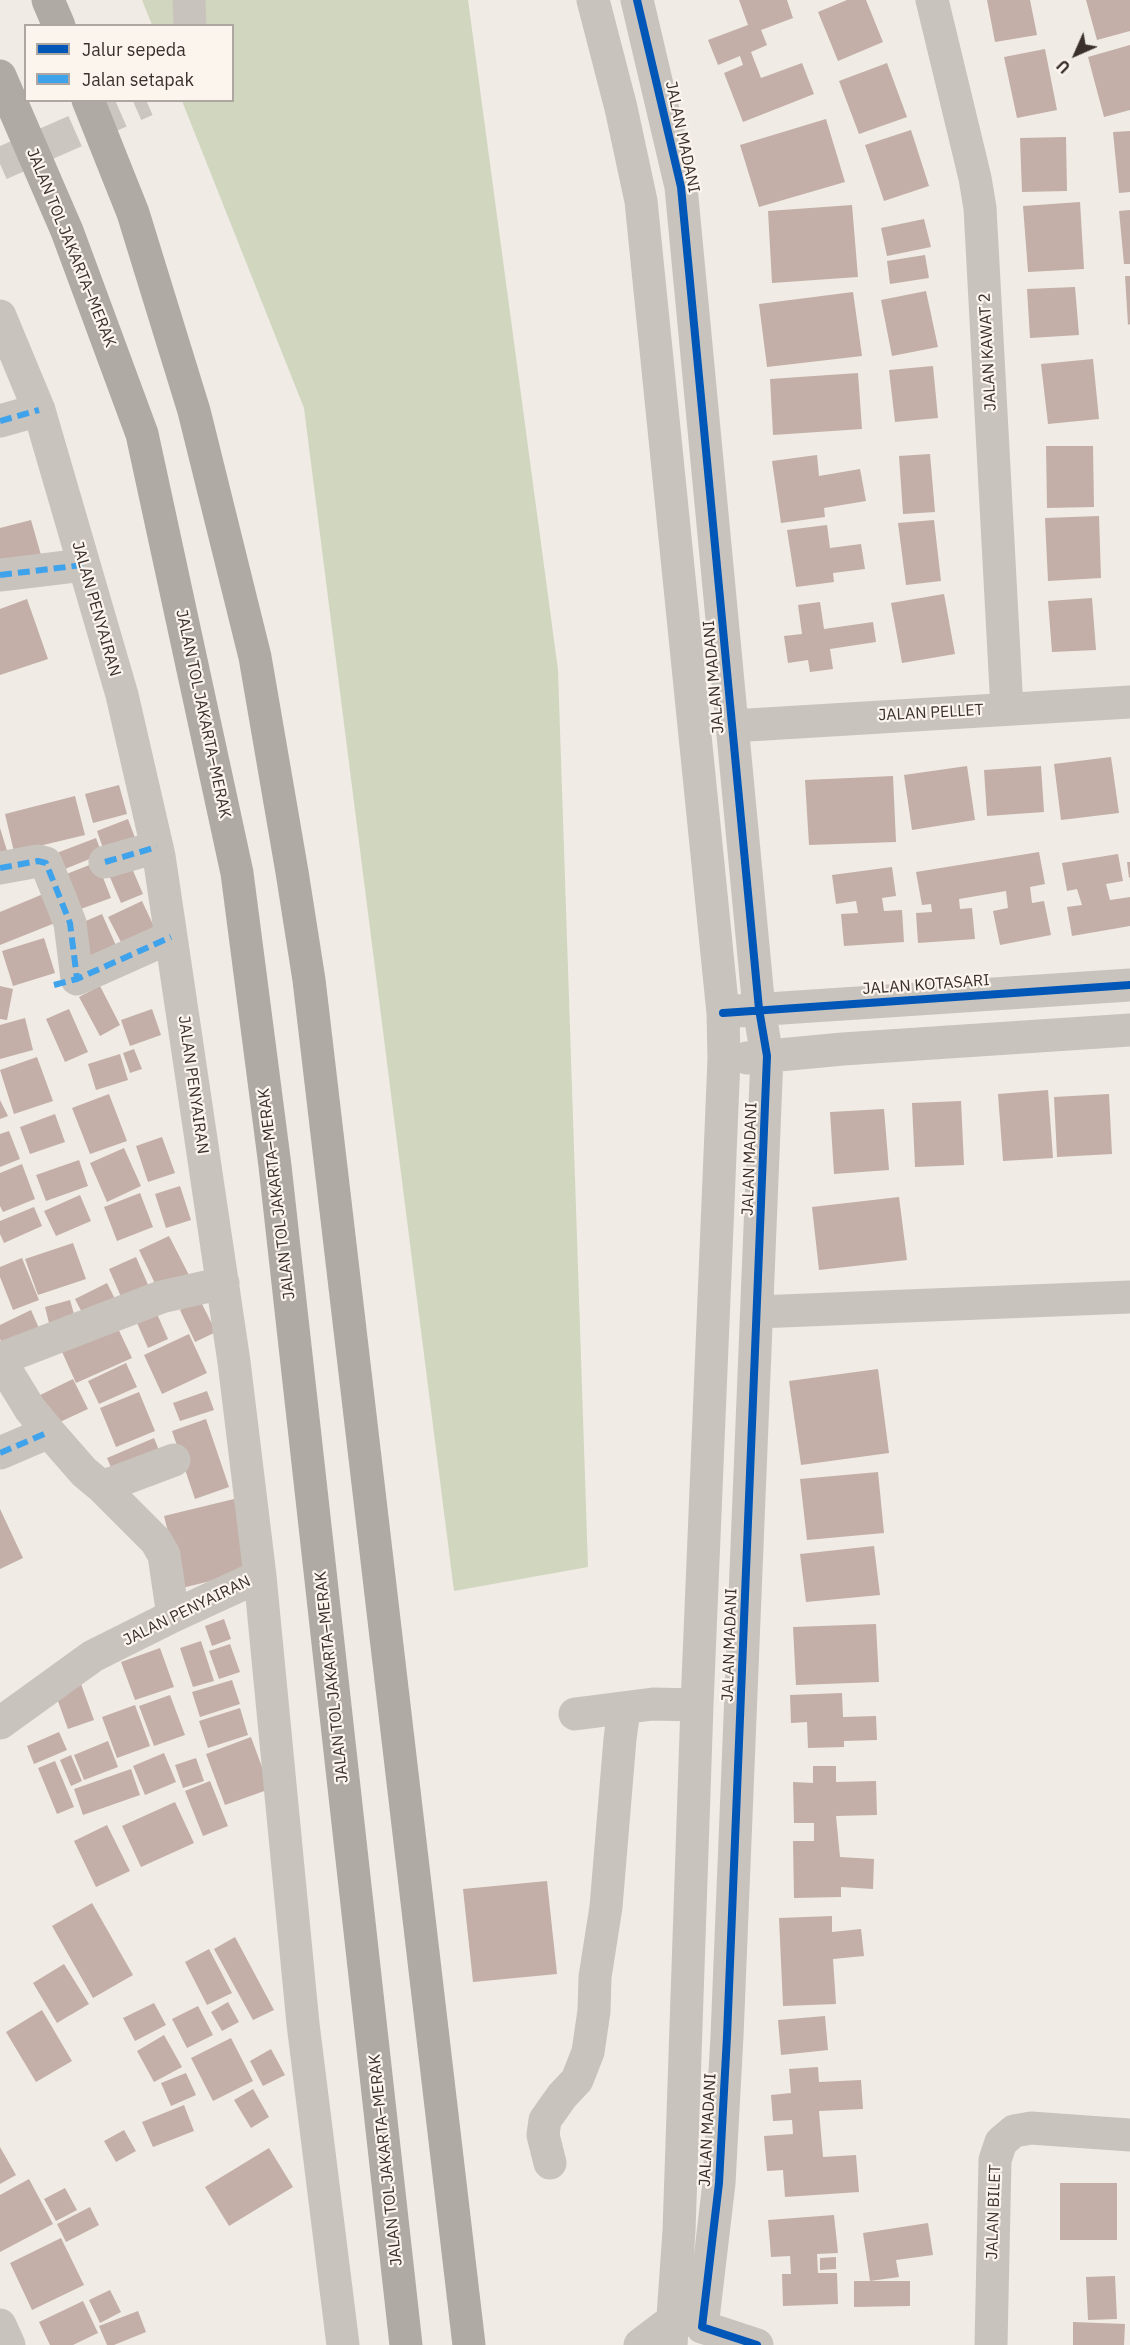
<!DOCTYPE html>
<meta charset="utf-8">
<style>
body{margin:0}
#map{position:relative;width:1130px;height:2345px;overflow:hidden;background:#f0ebe5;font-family:"IBM Plex Sans",sans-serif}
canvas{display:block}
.legend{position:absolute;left:24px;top:24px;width:210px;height:78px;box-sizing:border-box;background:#fbf5ee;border:2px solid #aea6a0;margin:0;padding:8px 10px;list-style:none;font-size:18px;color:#3b302b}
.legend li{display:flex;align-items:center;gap:12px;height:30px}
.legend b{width:30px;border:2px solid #aea6a0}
.north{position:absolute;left:1046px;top:24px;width:60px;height:60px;-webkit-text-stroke:4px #fbf5ee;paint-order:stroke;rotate:225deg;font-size:16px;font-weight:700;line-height:24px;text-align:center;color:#3b302b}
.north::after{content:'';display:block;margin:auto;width:21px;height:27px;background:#3b302b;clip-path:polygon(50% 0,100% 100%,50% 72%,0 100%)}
</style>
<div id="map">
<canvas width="1130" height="2345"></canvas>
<ul class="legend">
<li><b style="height:8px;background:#0057b8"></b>Jalur sepeda</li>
<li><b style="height:8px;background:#3fa3eb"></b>Jalan setapak</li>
</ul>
<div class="north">U</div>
</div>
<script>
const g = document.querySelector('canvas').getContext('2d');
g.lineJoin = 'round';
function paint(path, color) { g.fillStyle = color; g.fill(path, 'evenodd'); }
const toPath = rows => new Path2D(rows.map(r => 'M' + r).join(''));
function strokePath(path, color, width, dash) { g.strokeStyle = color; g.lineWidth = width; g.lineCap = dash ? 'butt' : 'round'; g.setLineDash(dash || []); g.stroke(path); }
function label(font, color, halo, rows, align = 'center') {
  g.font = font + ' "IBM Plex Sans",sans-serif'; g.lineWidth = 4.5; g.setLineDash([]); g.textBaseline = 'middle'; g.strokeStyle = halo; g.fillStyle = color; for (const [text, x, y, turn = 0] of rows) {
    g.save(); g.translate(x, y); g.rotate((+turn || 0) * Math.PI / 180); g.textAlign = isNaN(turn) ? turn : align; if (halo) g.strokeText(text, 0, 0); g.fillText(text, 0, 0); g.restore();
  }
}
const green = toPath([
 [142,0,468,0,558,670,588,1567,454,1591,304,408,182,101,232,100,232,26,152,25]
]);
const building = toPath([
 [739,0,787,0,793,18,761,30,767,45,751,52,761,78,802,63,814,94,743,122,724,73,743,65,740,56,718,65,708,40,748,25],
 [847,0,866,0,883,42,838,61,818,12],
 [987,0,1030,0,1037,35,995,42],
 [1086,0,1130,0,1130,31,1097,40],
 [1130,45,1130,110,1104,117,1088,57],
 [1045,49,1057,110,1017,118,1004,57],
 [887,63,907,117,859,134,839,81],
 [826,119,845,182,759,207,740,145],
 [911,130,929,186,884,201,865,145],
 [1130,131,1130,192,1119,193,1113,132],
 [1066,137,1067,191,1022,192,1020,138],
 [1080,202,1084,269,1028,272,1023,206],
 [852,205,858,277,772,283,768,211],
 [1130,210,1130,264,1124,264,1119,211],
 [924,219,931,247,887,256,881,228],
 [925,255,929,278,890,284,887,261],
 [1125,276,1130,276,1130,324,1128,325],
 [1075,287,1079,335,1030,338,1027,289],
 [926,291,938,347,892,356,881,300],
 [853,292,862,356,767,367,759,304],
 [1093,359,1099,419,1048,424,1041,364],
 [933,366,938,418,895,422,889,370],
 [858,373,862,429,773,435,770,379],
 [1046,446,1093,446,1094,507,1047,508],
 [930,454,935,512,903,514,899,456],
 [817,455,819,476,860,469,866,501,824,508,825,517,781,523,772,461],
 [1099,516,1101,578,1048,581,1045,518],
 [31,520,41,555,0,567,0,528],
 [934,520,941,581,906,585,898,523],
 [827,525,830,548,861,544,865,569,833,573,834,582,796,587,787,530],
 [944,594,955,654,902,663,891,603],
 [1092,598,1096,650,1052,652,1048,601],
 [27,599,48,659,0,675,0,609],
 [820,602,824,629,873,622,876,642,830,649,833,669,810,672,808,660,788,663,784,636,802,634,798,605],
 [1111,757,1119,813,1061,820,1054,764],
 [967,766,975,820,912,830,904,775],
 [1041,766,1044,812,987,816,984,770],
 [893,776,896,842,809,845,805,780],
 [119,785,127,814,93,823,85,794],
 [75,796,85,835,14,852,5,814],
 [128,819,138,846,106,857,97,831],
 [0,828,8,854,0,856],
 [96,838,102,854,60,871,54,854],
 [1039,852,1045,884,1030,887,1032,903,1044,901,1051,935,1000,945,993,911,1008,908,1006,891,959,899,960,909,972,908,975,939,918,943,916,913,932,912,931,904,922,905,916,872],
 [1118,854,1123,881,1106,884,1110,900,1130,897,1130,926,1072,936,1067,907,1082,905,1077,889,1067,891,1062,863],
 [128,859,143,894,121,903,106,868],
 [97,862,111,898,78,910,64,875],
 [1127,862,1130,862,1130,877,1129,878],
 [892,867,896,896,882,898,884,911,902,910,904,942,844,946,841,914,858,913,856,901,836,904,832,875],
 [48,892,60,921,0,945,0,912],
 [142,901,156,931,123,946,108,917],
 [102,914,118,950,91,962,74,926],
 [44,938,55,973,13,986,2,951],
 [0,986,13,989,7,1020,0,1019],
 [100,986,120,1025,100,1036,79,997],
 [69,1009,88,1052,65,1062,46,1019],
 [152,1009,161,1035,130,1046,121,1020],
 [25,1018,33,1050,0,1059,0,1025],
 [134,1049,142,1069,130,1073,123,1053],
 [120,1054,128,1080,96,1090,88,1064],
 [37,1057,53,1101,14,1114,0,1070],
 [1048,1090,1053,1158,1003,1161,998,1094],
 [109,1094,127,1141,90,1154,72,1108],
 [1109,1094,1112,1154,1057,1157,1054,1097],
 [0,1100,8,1116,0,1119],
 [961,1101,964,1165,915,1167,912,1103],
 [884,1109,889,1170,834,1174,830,1112],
 [55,1114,65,1142,30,1154,20,1127],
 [9,1131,20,1159,0,1167,0,1134],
 [162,1137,175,1173,148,1182,136,1146],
 [124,1148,141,1186,107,1202,90,1163],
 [79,1160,88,1186,46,1201,36,1175],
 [22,1164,35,1199,3,1212,0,1206,0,1173],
 [180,1186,191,1220,166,1228,155,1194],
 [140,1193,153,1227,117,1241,104,1207],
 [80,1195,91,1221,56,1236,44,1211],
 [899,1197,907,1260,819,1270,812,1207],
 [34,1207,42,1226,4,1243,0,1234,0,1221],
 [169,1236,191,1279,160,1294,139,1250],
 [73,1243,86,1279,38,1295,25,1259],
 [136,1257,152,1294,125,1306,109,1269],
 [22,1258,39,1300,13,1310,0,1277,0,1267],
 [107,1283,119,1307,87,1322,75,1299],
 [70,1300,78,1328,52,1335,45,1307],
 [200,1300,216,1332,195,1342,180,1310],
 [154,1307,168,1339,148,1348,134,1316],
 [31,1310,42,1335,6,1352,0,1339,0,1325],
 [114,1320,132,1358,76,1383,59,1345],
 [189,1334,207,1373,162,1394,144,1355],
 [126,1363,137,1387,99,1404,88,1381],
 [878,1369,889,1453,801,1465,789,1381],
 [73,1379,88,1409,49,1427,34,1398],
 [207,1391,214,1410,180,1421,173,1403],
 [139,1392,155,1431,116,1447,100,1408],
 [206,1419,229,1487,195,1499,172,1431],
 [154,1438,163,1460,116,1479,107,1458],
 [878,1472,884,1533,807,1540,800,1479],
 [234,1499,252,1571,182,1588,164,1516],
 [0,1509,23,1558,0,1569],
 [874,1546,880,1595,806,1602,800,1554],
 [224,1619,231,1639,212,1646,205,1626],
 [876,1624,879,1682,796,1685,793,1627],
 [201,1641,214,1681,193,1687,180,1648],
 [230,1644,240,1672,219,1679,209,1651],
 [160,1648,174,1687,135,1700,121,1662],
 [232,1680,240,1704,200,1717,192,1692],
 [81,1684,94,1720,68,1729,55,1693],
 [842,1693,843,1717,876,1716,877,1740,844,1741,844,1747,808,1748,807,1722,791,1723,790,1695],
 [170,1695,185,1735,154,1746,139,1706],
 [135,1705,150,1746,117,1758,102,1717],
 [240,1708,248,1735,208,1748,199,1721],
 [59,1732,67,1750,34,1764,27,1746],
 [251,1737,270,1789,225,1805,206,1754],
 [108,1741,118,1767,84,1780,74,1755],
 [164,1753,176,1782,145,1795,133,1766],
 [71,1755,82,1781,71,1786,60,1760],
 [196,1758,204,1781,183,1788,175,1765],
 [55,1761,74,1807,57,1814,38,1768],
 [813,1766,836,1766,836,1782,876,1781,877,1815,836,1816,840,1857,874,1859,873,1889,841,1887,841,1897,794,1898,793,1841,814,1841,814,1823,794,1823,793,1782,813,1783],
 [131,1769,140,1795,83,1815,74,1789],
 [210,1781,228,1826,203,1836,185,1791],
 [175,1802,194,1843,141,1867,122,1826],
 [107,1825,130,1871,96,1887,74,1841],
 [547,1881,557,1974,473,1982,463,1889],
 [92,1903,133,1975,93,1998,52,1926],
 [832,1916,832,1932,861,1929,864,1956,833,1959,836,2004,783,2006,779,1918],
 [235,1937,274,2010,253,2020,214,1949],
 [209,1949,232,1993,207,2005,185,1962],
 [64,1964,89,2004,57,2023,33,1983],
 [228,2002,239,2022,222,2031,211,2012],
 [154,2003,166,2025,135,2041,123,2018],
 [198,2006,213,2035,187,2048,172,2019],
 [42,2010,72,2061,36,2082,6,2032],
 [825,2016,828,2050,781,2055,778,2020],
 [164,2035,182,2067,154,2082,137,2051],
 [231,2038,253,2081,213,2101,191,2058],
 [271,2049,285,2075,263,2086,250,2061],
 [818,2067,819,2082,861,2080,863,2109,819,2111,823,2157,856,2155,859,2192,785,2197,783,2170,767,2171,764,2136,793,2134,792,2120,773,2121,771,2095,791,2093,789,2069],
 [186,2073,196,2095,171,2106,161,2083],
 [253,2089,269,2117,251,2128,234,2100],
 [184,2105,194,2131,153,2147,142,2122],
 [124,2130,136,2151,116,2162,104,2141],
 [0,2147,16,2175,0,2184],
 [269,2148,293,2187,229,2226,205,2187],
 [29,2179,53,2224,0,2252,0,2195],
 [1060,2183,1117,2183,1117,2240,1060,2240],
 [65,2188,77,2210,56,2221,44,2199],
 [90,2207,99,2225,66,2242,57,2224],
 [834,2215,838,2253,817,2254,818,2273,837,2273,838,2304,783,2306,782,2274,791,2274,790,2256,771,2257,768,2220],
 [928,2223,933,2255,896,2260,899,2277,870,2281,863,2233],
 [61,2238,84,2285,32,2310,10,2263],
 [836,2257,836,2269,820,2270,820,2258],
 [1115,2276,1117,2319,1088,2320,1086,2277],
 [854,2281,910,2281,910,2306,854,2307],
 [110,2290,121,2312,100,2323,89,2300],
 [83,2301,98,2333,73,2345,50,2345,39,2322],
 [138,2311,146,2332,114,2345,107,2345,99,2326],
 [1073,2322,1125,2324,1124,2345,1073,2345]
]);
const minorTunnel = toPath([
 [0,164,146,100]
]);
const minor = toPath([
 [189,0,190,26],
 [593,0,621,108,641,201,723,1013,724,1059,697,1705,679,2231,671,2345],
 [637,0,681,187,759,1009,767,1056,727,2036,719,2183,702,2327,757,2345],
 [932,0,975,178,980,208,1007,709],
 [0,316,39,410,122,695,159,856,234,1362,260,1576,173,1616,93,1656,0,1723],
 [0,421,39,410],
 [0,575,83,565],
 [732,726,1130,702],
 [105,862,157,847],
 [0,868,38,861,46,863,70,923,77,979,171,937],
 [737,1011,1130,985],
 [747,1058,843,1049,1130,1030],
 [757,1312,1130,1297],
 [0,1359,161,1297,223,1283],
 [0,1360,30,1409,49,1432,84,1472,102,1487,156,1541,164,1555,173,1616],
 [0,1453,49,1432],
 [102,1487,174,1460],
 [260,1576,303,2024,343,2345],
 [575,1714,653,1704,697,1705],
 [550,2163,543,2135,545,2120,562,2096,577,2080,588,2052,594,2011,595,1977,606,1907,620,1739,624,1709],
 [0,2325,9,2345],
 [640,2345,673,2320],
 [991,2345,995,2160,1001,2142,1014,2131,1031,2128,1130,2135]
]);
const highway = toPath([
 [48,0,59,26],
 [0,76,67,231,142,434,237,873,275,1166,406,2345],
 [88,100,133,213,194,411,255,657,292,872,309,980,469,2345]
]);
const quiet = toPath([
 [0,421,39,410],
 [0,575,83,565],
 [105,862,157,847],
 [0,868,38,861,46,863,70,923,77,979,171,937],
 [54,985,77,979],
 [0,1453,49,1432]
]);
const cycleway = toPath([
 [637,0,681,187,759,1009,767,1056,727,2036,719,2183,702,2327,757,2345],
 [723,1013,1130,985]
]);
const streetNames = [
 ["JALAN MADANI",682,137,78],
 ["JALAN TOL JAKARTA–MERAK",71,248,68],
 ["JALAN KAWAT 2",988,352,-93],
 ["JALAN PENYAIRAN",96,609,74],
 ["JALAN MADANI",714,677,-95],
 ["JALAN PELLET",931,713,-3],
 ["JALAN TOL JAKARTA–MERAK",203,714,78],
 ["JALAN KOTASARI",926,985,-4],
 ["JALAN PENYAIRAN",193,1085,82],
 ["JALAN MADANI",750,1159,-88],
 ["JALAN TOL JAKARTA–MERAK",277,1194,-97],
 ["JALAN PENYAIRAN",187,1611,-26],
 ["JALAN MADANI",730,1645,-88],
 ["JALAN TOL JAKARTA–MERAK",332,1677,-96],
 ["JALAN MADANI",708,2130,-87],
 ["JALAN TOL JAKARTA–MERAK",386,2160,-96],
 ["JALAN BILET",994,2212,-88]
];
paint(green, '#d1d6bf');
paint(building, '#c3afa7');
strokePath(minorTunnel, '#ccc6c0', 33, [33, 16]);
strokePath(minor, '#c9c3be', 33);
strokePath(highway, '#afaaa4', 33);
strokePath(quiet, '#3fa3eb', 6, [12, 6]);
strokePath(cycleway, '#0057b8', 8);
label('16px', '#3b302b', '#fbf5ee', streetNames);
</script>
